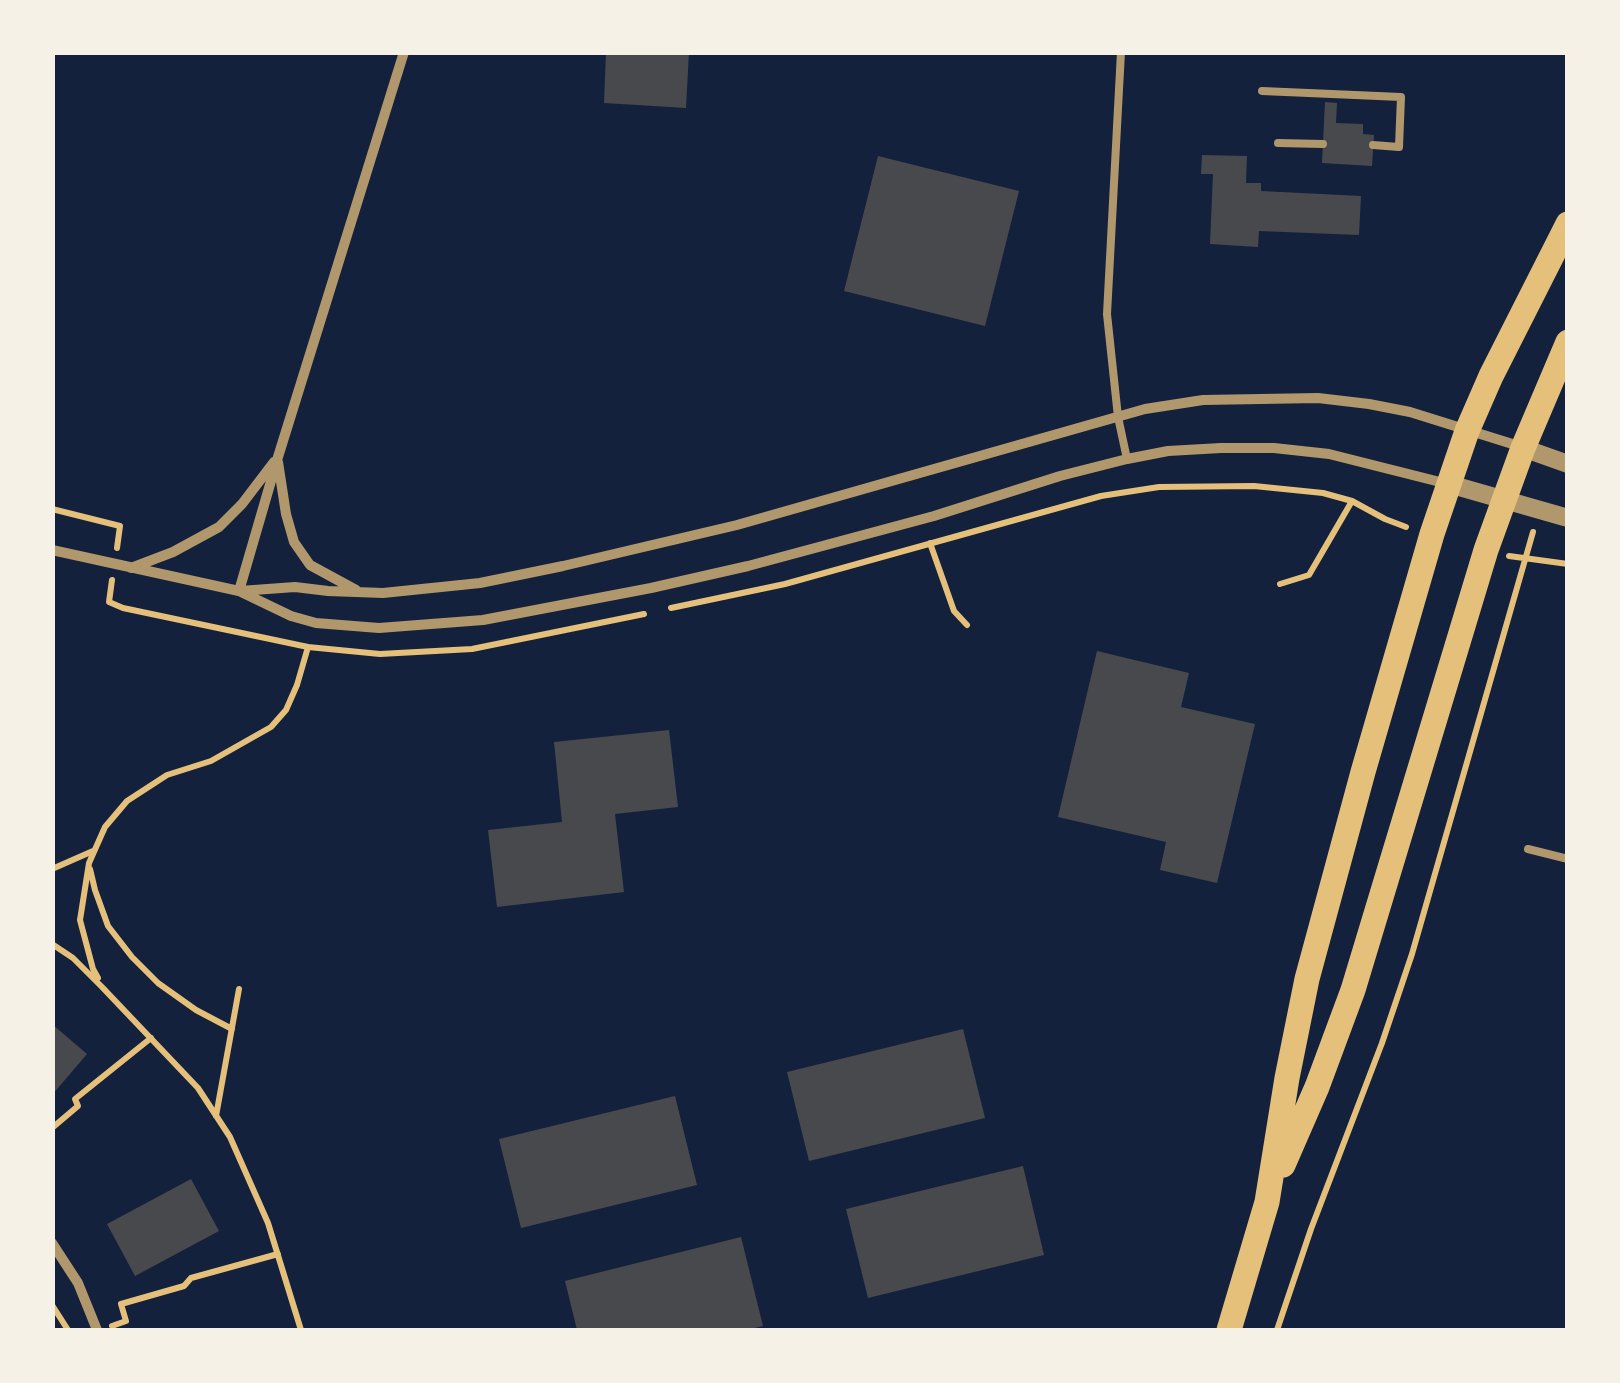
<!DOCTYPE html>
<style>
body{margin:0}
#map{position:relative;width:1620px;height:1383px;overflow:hidden;background:#14213d;font-family:Roboto,sans-serif}
canvas{display:block}
.frame{position:absolute;inset:0;border:55px solid #f6f1e7;pointer-events:none}
</style>
<div id="map">
<canvas width="1620" height="1383"></canvas>
<div class="frame"></div>
</div>
<script>
const g = document.querySelector('canvas').getContext('2d');
g.lineJoin = 'round';
function paint(path, color) { g.fillStyle = color; g.fill(path, 'evenodd'); }
const toPath = rows => new Path2D(rows.map(r => 'M' + r).join(''));
function strokePath(path, color, width, dash) { g.strokeStyle = color; g.lineWidth = width; g.lineCap = dash ? 'butt' : 'round'; g.setLineDash(dash || []); g.stroke(path); }
const building = toPath([
 [606,52,689,52,686,108,604,103],
 [1325,102,1337,103,1336,123,1363,124,1363,134,1374,135,1372,166,1322,163],
 [1202,155,1247,156,1246,183,1261,183,1261,191,1361,196,1359,235,1259,231,1258,247,1210,244,1213,174,1201,174],
 [878,156,1019,191,985,326,844,291],
 [1097,651,1189,673,1181,707,1255,724,1217,883,1160,870,1166,842,1058,817],
 [669,730,678,807,615,814,624,892,497,907,488,830,562,822,554,742],
 [52,1024,87,1054,52,1095],
 [963,1029,985,1118,809,1161,787,1072],
 [675,1096,697,1185,521,1228,499,1139],
 [1023,1166,1044,1255,868,1298,846,1209],
 [191,1179,219,1231,135,1276,107,1224],
 [741,1237,763,1326,746,1330,577,1330,565,1281]
]);
const path = toPath([
 [52,509,120,526,117,548],
 [930,543,954,611,967,625],
 [1509,556,1568,564],
 [112,580,109,602,123,608,308,647,380,654,472,649,644,614],
 [1280,584,1309,575,1352,501],
 [671,608,785,584,1101,496,1159,487,1254,486,1323,493,1352,501,1385,519,1406,527],
 [52,869,93,851],
 [90,869,95,890,108,926,132,957,158,983,196,1010,232,1029],
 [52,944,73,958,102,987,198,1088,230,1137,268,1223,301,1330],
 [98,978,93,969,80,920,89,863,105,827,127,801,167,775,211,761,271,727,286,710,297,685,308,647],
 [216,1116,239,989],
 [52,1128,78,1106,75,1099,151,1038],
 [52,1305,68,1330],
 [112,1326,126,1321,121,1304,184,1286,191,1278,278,1254],
 [1277,1330,1311,1229,1382,1043,1412,954,1533,532]
]);
const service = toPath([
 [1121,52,1107,314,1118,417,1127,459],
 [1262,91,1401,97,1399,147,1373,145],
 [1278,143,1323,144],
 [1528,849,1568,859]
]);
const minor = toPath([
 [278,462,286,514,294,542,310,565,356,590],
 [52,550,239,591,291,616,316,623,379,628,483,620,651,588,748,566,934,516,1060,476,1127,459,1168,451,1221,448,1274,448,1329,454,1448,484],
 [131,568,173,552,219,527,242,504,274,462],
 [239,591,278,457,404,52],
 [240,591,295,587,328,591,383,593,480,583,563,566,737,525,1145,409,1203,400,1318,398,1369,404,1410,412,1522,447],
 [52,1243,78,1283,97,1330]
]);
const tertiary = toPath([
 [1523,448,1568,464],
 [1449,484,1568,518]
]);
const primary = toPath([
 [1283,1165,1317,1087,1353,990,1486,550,1523,448,1568,342],
 [1229,1330,1267,1202,1287,1078,1307,979,1363,772,1432,534,1467,431,1491,376,1568,224]
]);
paint(building, '#48494c');
strokePath(path, '#e5c07b', 6);
strokePath(service, '#b1986c', 8);
strokePath(minor, '#b1986c', 10);
strokePath(tertiary, '#b1986c', 18);
strokePath(primary, '#e5c07b', 25);
</script>
